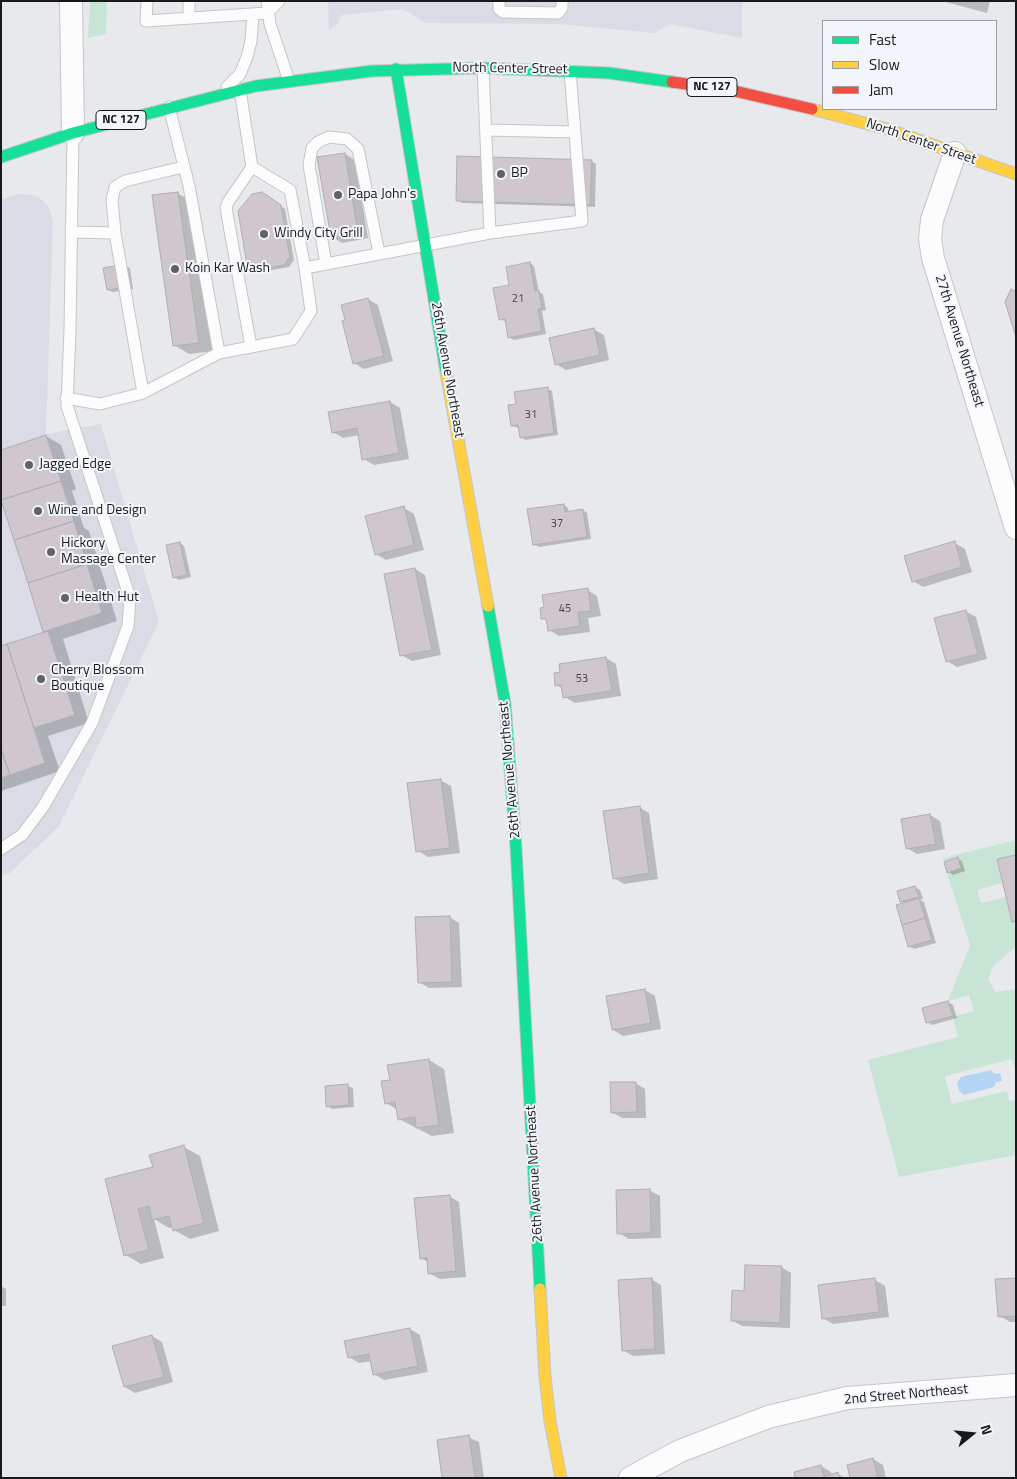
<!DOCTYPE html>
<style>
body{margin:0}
#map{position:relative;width:1017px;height:1479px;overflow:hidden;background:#e8e9ec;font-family:"Titillium Web",sans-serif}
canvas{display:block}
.frame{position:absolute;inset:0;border:2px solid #18191b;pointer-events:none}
.legend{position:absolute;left:822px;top:20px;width:175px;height:90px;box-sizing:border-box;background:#f3f5fc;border:1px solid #9b9da2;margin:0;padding:6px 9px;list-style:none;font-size:15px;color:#18191b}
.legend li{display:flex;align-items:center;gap:10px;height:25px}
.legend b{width:25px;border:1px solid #9b9da2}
.north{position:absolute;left:947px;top:1409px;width:50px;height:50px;-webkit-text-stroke:4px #f3f5fc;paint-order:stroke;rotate:73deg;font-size:14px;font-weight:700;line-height:20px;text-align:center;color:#18191b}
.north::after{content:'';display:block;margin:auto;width:18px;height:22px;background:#18191b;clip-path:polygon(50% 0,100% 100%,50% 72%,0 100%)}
</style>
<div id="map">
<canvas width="1017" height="1479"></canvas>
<div class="frame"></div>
<ul class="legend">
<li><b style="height:6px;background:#16e098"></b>Fast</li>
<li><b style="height:6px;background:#ffcf43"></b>Slow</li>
<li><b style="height:6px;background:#f24e42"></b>Jam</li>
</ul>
<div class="north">N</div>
</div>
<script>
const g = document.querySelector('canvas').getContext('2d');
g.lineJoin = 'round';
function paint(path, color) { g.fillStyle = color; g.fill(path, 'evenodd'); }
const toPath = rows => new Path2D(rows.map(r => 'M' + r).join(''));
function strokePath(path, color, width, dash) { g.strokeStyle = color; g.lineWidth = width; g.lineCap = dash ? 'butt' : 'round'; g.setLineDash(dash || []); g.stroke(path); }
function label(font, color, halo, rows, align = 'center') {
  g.font = font + ' "Titillium Web",sans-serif'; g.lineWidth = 4; g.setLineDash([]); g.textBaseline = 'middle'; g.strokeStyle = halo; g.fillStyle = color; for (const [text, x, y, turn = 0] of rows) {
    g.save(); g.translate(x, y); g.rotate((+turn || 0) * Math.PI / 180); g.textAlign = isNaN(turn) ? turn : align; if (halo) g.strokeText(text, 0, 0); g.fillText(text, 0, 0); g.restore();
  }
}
const built = toPath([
 [328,1,742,1,742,38,670,24,655,33,558,24,426,23,403,9,342,15,337,25,329,30],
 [18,194,34,195,41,199,48,206,53,220,46,434,101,424,159,622,59,826,10,873,1,875,1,200]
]);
const green = toPath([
 [90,1,107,1,106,34,88,38],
 [1016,840,1016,855,997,860,1002,883,977,890,981,903,1006,897,1012,921,1016,921,1016,947,994,965,988,979,995,992,1016,989,1016,1074,1012,1059,945,1076,952,1104,1007,1091,1009,1101,1016,1100,1016,1155,899,1177,868,1060,958,1037,953,1017,974,1011,969,995,948,1001,970,945,947,873,961,868,958,857,944,862,943,858]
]);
const water = toPath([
 [991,1070,995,1074,1000,1073,1002,1081,996,1082,994,1087,964,1095,959,1091,957,1083,961,1077]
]);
const shadow = toPath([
 [942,1,990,1,987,13],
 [345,154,355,160,368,238,342,243,332,237],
 [591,161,596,164,595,207,462,203,458,200],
 [177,193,193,202,214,351,189,354,174,345],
 [267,196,285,209,294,260,289,267,261,272,248,264],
 [530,263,534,266,539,292,543,294,546,310,542,311,546,334,514,340,509,337,507,322,500,319,511,286],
 [125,266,130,268,133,289,113,292,108,290],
 [368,299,378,305,393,361,364,369,354,363],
 [593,329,604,335,609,360,566,370,556,364],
 [548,389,552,391,558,435,525,440,521,437,519,428,512,426,517,405],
 [390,402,400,408,409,459,374,465,364,459,359,435,343,438,333,432],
 [46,436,61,445,76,489,72,491,84,528,89,531,117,621,63,639,89,723,48,736,60,771,1,791,1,648,45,634,15,540],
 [564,505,568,508,569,513,583,510,587,513,591,539,539,547,534,544],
 [404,508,414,514,424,550,386,560,376,554],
 [180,543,184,546,191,577,179,580,174,577],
 [955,543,965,549,972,572,923,587,913,581],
 [415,569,425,575,441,655,412,661,401,655],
 [587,590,597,596,601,616,588,618,590,632,559,636,549,630,548,621,543,618],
 [965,611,976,617,987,659,957,667,947,661],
 [606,658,616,664,621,696,575,703,565,697,563,689,557,685],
 [440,780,451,786,460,853,428,857,418,851],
 [639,807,649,813,658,879,624,884,614,878],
 [930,815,940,821,945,849,917,854,907,848],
 [957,859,962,861,965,871,953,875,949,872],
 [915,887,920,890,923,899,920,900,924,902,936,943,914,949,909,946,906,904,901,901],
 [449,917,459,923,462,987,429,988,419,982],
 [645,990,655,996,661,1029,623,1036,613,1030],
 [948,1002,953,1005,957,1018,932,1025,927,1022],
 [429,1060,444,1069,454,1133,432,1136,399,1119,398,1110,386,1103,391,1081],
 [635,1083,645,1089,646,1118,622,1118,612,1112],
 [348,1086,353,1088,354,1107,332,1109,328,1106],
 [184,1147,200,1156,219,1231,190,1239,174,1230,173,1227,169,1228,154,1219,164,1258,141,1264,126,1255,106,1180,154,1167],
 [649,1190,660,1196,661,1238,629,1239,619,1233],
 [449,1196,459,1202,466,1277,440,1279,429,1273,428,1262,421,1258],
 [781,1267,791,1273,790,1328,742,1326,732,1320],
 [651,1279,661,1285,665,1354,633,1356,623,1350],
 [1016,1279,1016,1322,1010,1322,1000,1316],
 [875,1280,885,1286,889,1317,833,1324,823,1318],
 [1,1286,6,1289,6,1306,1,1306],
 [410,1329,420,1335,428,1372,384,1380,374,1374,372,1361,359,1363,349,1357],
 [152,1336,162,1342,173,1382,135,1393,125,1387],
 [468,1437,479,1442,484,1478,444,1478],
 [873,1459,883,1465,886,1478,851,1478],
 [821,1466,831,1472,832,1476,838,1474,845,1478,796,1478]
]);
const building = toPath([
 [345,153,358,233,331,238,317,157,345,153],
 [457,156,592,160,590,205,456,201,457,156],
 [178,192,199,343,173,346,152,195,178,192],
 [262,192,281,205,290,257,284,265,256,270,247,265,238,211,252,194,262,192],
 [530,262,535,291,539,290,542,308,538,309,542,331,508,338,505,319,499,320,493,288,509,285,506,267,530,262],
 [126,264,129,287,107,290,103,268,126,264],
 [1011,289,1016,291,1016,337,1005,302,1011,289],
 [368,298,384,356,353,364,342,321,345,320,341,305,368,298],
 [594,328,600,355,555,365,549,338,594,328],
 [548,387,554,433,520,438,518,425,511,426,508,405,516,404,514,392,548,387],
 [390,401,399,453,362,460,357,428,332,433,328,412,390,401],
 [46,435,61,481,1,500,1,450,46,435],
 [61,481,74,521,14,540,1,500,61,481],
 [564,504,565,512,583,509,587,537,533,545,527,509,564,504],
 [404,506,414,545,375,555,365,516,404,506],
 [74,521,87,564,28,583,14,540,74,521],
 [955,541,962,567,912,582,904,556,955,541],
 [180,542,187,575,173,578,166,545,180,542],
 [87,564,102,613,43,632,28,583,87,564],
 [415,568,432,650,400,656,384,574,415,568],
 [588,588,591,611,578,612,580,626,548,631,546,619,541,619,540,608,544,607,542,595,588,588],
 [966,610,978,654,946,662,934,618,966,610],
 [48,631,75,715,34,728,7,644,48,631],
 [7,644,45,763,10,775,1,749,1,646,7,644],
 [606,657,612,691,563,698,561,685,555,686,554,673,560,672,559,664,606,657],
 [1,749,10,775,1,778,1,749],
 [441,779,450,848,416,852,407,783,441,779],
 [640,806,649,873,613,879,603,811,640,806],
 [930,814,936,844,906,849,901,819,930,814],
 [1016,855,1016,921,1012,922,997,859,1016,855],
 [958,857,961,868,947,873,944,862,958,857],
 [915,886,919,897,900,902,897,891,915,886],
 [919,898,925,918,902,925,896,905,919,898],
 [450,916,452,982,418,983,415,917,450,916],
 [925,918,932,940,908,947,902,925,925,918],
 [645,989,651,1023,612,1030,606,996,645,989],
 [948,1001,953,1016,926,1023,922,1008,948,1001],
 [429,1059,439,1125,416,1128,415,1117,398,1120,395,1102,385,1104,381,1081,390,1080,387,1065,429,1059],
 [610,1082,636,1082,637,1112,611,1113,610,1082],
 [348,1084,349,1105,326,1107,325,1086,348,1084],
 [184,1145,204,1223,173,1231,169,1216,152,1220,149,1206,138,1209,149,1250,124,1256,105,1179,153,1167,149,1155,184,1145],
 [650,1189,651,1233,617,1234,616,1190,650,1189],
 [450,1195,456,1271,428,1274,427,1258,420,1259,414,1198,450,1195],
 [745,1265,782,1266,780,1323,731,1321,732,1290,744,1291,745,1265],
 [652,1278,655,1349,622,1351,618,1280,652,1278],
 [875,1278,879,1312,822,1319,818,1285,875,1278],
 [1016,1278,1016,1316,998,1317,995,1279,1016,1278],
 [410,1328,418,1366,373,1375,369,1354,348,1358,344,1341,410,1328],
 [152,1335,164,1377,124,1387,112,1346,152,1335],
 [469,1435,475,1478,442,1478,437,1440,469,1435],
 [873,1458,878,1478,850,1478,847,1465,873,1458],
 [821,1465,824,1477,838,1472,840,1478,795,1478,794,1472,821,1465]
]);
const lane = toPath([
 [147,1,146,21,267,13,279,1],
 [267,1,270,24,289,81],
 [499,1,499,9,503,12,558,13,562,8,562,1],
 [189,18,189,1],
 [483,68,490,233],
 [227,87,240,74,247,57,251,41,253,14],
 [240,90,252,167],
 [487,130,575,132],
 [71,232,115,233,112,200,115,187,125,181,183,167],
 [115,233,143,393],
 [326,264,309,165,312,148,318,142,329,137,347,139,358,149,379,253],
 [251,347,226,208,228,202,252,167,290,190,305,268],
 [219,353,293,339,311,311,305,268,490,233,582,221,570,71],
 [66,398,100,404,143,393,219,353,189,186,169,107],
 [1,849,22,835,43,807,92,723,128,626,130,598,67,406,70,330,73,133]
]);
const street = toPath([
 [71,1,73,133],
 [955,153,932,220,930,239,933,258,1016,528],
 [630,1478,680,1451,768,1417,847,1398,1016,1385]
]);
const fast = toPath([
 [396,69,446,372],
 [1,157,73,133,256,86,372,71,483,68,609,73,672,82],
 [488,606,505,703,516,848,540,1289]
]);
const slow = toPath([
 [812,109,887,129,1016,174],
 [446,372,488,606],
 [540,1289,545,1376,550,1421,561,1478]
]);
const jam = toPath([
 [672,82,730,90,812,109]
]);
const markers = [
 [501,174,5,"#616264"],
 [338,195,5,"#616264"],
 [264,234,5,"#616264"],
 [175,269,5,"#616264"],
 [29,465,5,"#616264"],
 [38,511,5,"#616264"],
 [51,552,5,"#616264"],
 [65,598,5,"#616264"],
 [41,679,5,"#616264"]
];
const numberNames = [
 ["21",518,299],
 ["31",531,415],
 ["37",557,524],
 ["45",565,609],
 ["53",582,679]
];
const shields = [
 [712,87,50],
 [121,120,50]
];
const shieldNames = [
 ["NC 127",712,87],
 ["NC 127",121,120]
];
const streetNames = [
 ["North Center Street",510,69,1],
 ["North Center Street",921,142,19],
 ["27th Avenue Northeast",959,341,73],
 ["26th Avenue Northeast",447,370,80],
 ["26th Avenue Northeast",510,770,-95],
 ["26th Avenue Northeast",535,1174,-93],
 ["2nd Street Northeast",906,1395,-5]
];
const poiNames = [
 ["BP",511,174],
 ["Papa John's",348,195],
 ["Windy City Grill",274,234],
 ["Koin Kar Wash",185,269],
 ["Jagged Edge",39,465],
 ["Wine and Design",48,511],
 ["Hickory",61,544],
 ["Massage Center",61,560],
 ["Health Hut",75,598],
 ["Cherry Blossom",51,671],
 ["Boutique",51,687]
];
paint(built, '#dadce5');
paint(green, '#c8e4d4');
paint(water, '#b4d4f3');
paint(shadow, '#0003');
paint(building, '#cfc6ce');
strokePath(building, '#afafb1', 1);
strokePath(lane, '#c4c5c7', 13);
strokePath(street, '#c4c5c7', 24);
strokePath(fast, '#c4c5c7', 13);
strokePath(slow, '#c4c5c7', 13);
strokePath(jam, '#c4c5c7', 13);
strokePath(lane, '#fcfcfc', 11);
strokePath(street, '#fcfcfc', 22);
strokePath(fast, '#16e098', 11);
strokePath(slow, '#ffcf43', 11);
strokePath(jam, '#f24e42', 11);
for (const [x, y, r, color] of markers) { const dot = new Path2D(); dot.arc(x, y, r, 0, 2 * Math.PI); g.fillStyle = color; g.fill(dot); strokePath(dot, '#f3f5fc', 2); }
label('11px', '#464448', null, numberNames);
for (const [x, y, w] of shields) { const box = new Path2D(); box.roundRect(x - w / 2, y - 9.5, w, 19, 4); g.fillStyle = '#f3f5fc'; g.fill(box); strokePath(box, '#18191b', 1); }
label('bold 12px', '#18191b', null, shieldNames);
label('14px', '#18191b', '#f3f5fc', streetNames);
label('14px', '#18191b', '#f3f5fc', poiNames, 'left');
</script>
